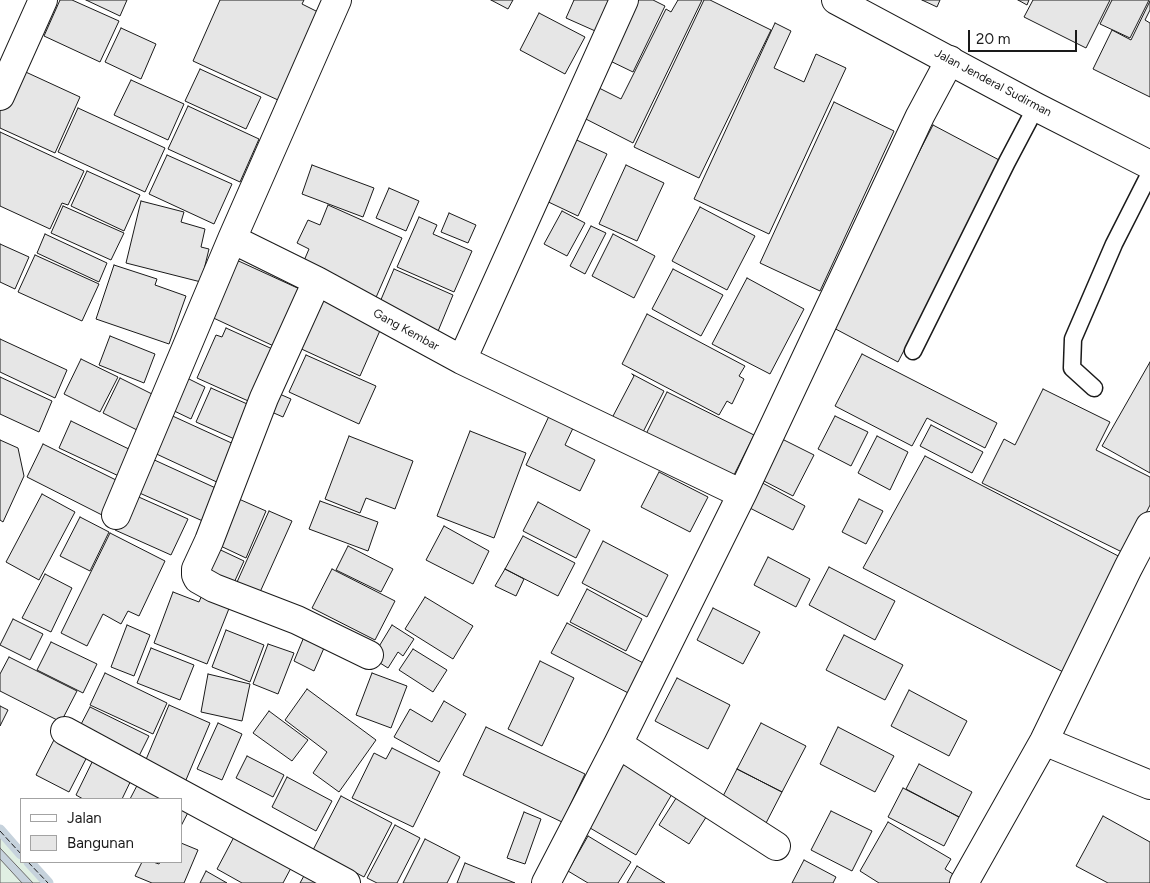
<!DOCTYPE html>
<style>
body{margin:0}
#map{position:relative;width:1150px;height:883px;overflow:hidden;background:#fff;font-family:Figtree,sans-serif}
canvas{display:block}
.legend{position:absolute;left:20px;top:798px;width:162px;height:65px;box-sizing:border-box;background:#fff;border:1px solid #a3a3a3;margin:0;padding:6px 9px;list-style:none;font-size:15px;color:#1a1a1a}
.legend li{display:flex;align-items:center;gap:10px;height:25px}
.legend b{width:25px;border:1px solid #a3a3a3}
.scale{position:absolute;left:968px;top:30px;width:109px;height:22px;box-sizing:border-box;border:2px solid #1a1a1a;border-top:0;padding-left:6px;font-size:15px;line-height:18px;white-space:nowrap;color:#1a1a1a;-webkit-text-stroke:4px #fff;paint-order:stroke}
</style>
<div id="map">
<canvas width="1150" height="883"></canvas>
<ul class="legend">
<li><b style="height:6px;background:#fff"></b>Jalan</li>
<li><b style="height:14px;background:#e6e6e6"></b>Bangunan</li>
</ul>
<div class="scale">20 m</div>
</div>
<script>
const g = document.querySelector('canvas').getContext('2d');
g.lineJoin = 'round';
function paint(path, color) { g.fillStyle = color; g.fill(path, 'evenodd'); }
const toPath = rows => new Path2D(rows.map(r => 'M' + r).join(''));
function strokePath(path, color, width, dash) { g.strokeStyle = color; g.lineWidth = width; g.lineCap = dash ? 'butt' : 'round'; g.setLineDash(dash || []); g.stroke(path); }
function label(font, color, halo, rows, align = 'center') {
  g.font = font + ' Figtree,sans-serif'; g.lineWidth = 4; g.setLineDash([]); g.textBaseline = 'middle'; g.strokeStyle = halo; g.fillStyle = color; for (const [text, x, y, turn = 0] of rows) {
    g.save(); g.translate(x, y); g.rotate((+turn || 0) * Math.PI / 180); g.textAlign = isNaN(turn) ? turn : align; if (halo) g.strokeText(text, 0, 0); g.fillText(text, 0, 0); g.restore();
  }
}
const green = toPath([
 [0,831,21,854,21,862,28,862,48,883,0,883,0,831]
]);
const water = toPath([
 [0,848,33,883,22,883,0,859,0,848]
]);
const stream = toPath([
 [0,830,21,854],
 [29,862,48,883]
]);
const building = toPath([
 [60,0,72,0,119,21,100,62,44,36,60,0],
 [86,0,127,0,120,16,86,0],
 [220,0,304,0,302,4,318,12,278,100,193,61,220,0],
 [491,0,513,0,508,9,491,0],
 [574,0,618,0,602,34,566,18,574,0],
 [632,0,653,0,665,6,633,72,604,58,632,0],
 [678,0,702,0,633,143,578,115,593,85,621,99,666,9,671,12,678,0],
 [704,0,710,0,771,30,699,178,634,147,704,0],
 [922,0,940,0,937,7,922,0],
 [1018,0,1029,0,1027,5,1018,0],
 [1033,0,1110,0,1086,48,1024,17,1033,0],
 [1112,0,1149,0,1130,38,1100,24,1112,0],
 [1150,1,1150,10,1145,20,1150,23,1150,97,1093,69,1112,30,1131,40,1150,1],
 [539,13,585,37,565,74,520,50,539,13],
 [775,23,791,31,774,68,804,82,816,54,846,68,769,234,694,199,775,23],
 [121,28,156,44,141,79,105,62,121,28],
 [17,68,80,97,55,153,0,128,0,105,17,68],
 [200,69,261,97,246,129,185,101,200,69],
 [131,80,184,104,168,140,114,115,131,80],
 [834,102,894,131,820,291,760,263,834,102],
 [188,106,259,139,240,182,168,149,188,106],
 [78,108,165,148,145,192,58,152,78,108],
 [933,125,1001,161,898,362,830,326,933,125],
 [0,132,84,171,68,205,62,203,50,229,0,206,0,132],
 [568,136,607,154,578,216,540,198,568,136],
 [167,155,232,184,214,224,149,194,167,155],
 [312,165,374,188,363,217,302,194,312,165],
 [626,165,664,183,637,241,599,224,626,165],
 [87,171,140,195,124,231,71,206,87,171],
 [389,188,419,201,406,231,376,218,389,188],
 [141,201,184,212,181,222,205,229,201,247,209,249,201,282,126,263,141,201],
 [328,205,402,238,374,302,300,270,309,249,297,243,308,220,320,225,328,205],
 [63,206,124,233,111,260,51,233,63,206],
 [700,207,755,236,727,290,672,261,700,207],
 [562,211,585,223,567,256,544,244,562,211],
 [449,213,476,225,468,243,441,232,449,213],
 [419,217,437,225,433,234,472,251,454,292,397,267,419,217],
 [591,226,606,233,585,274,570,266,591,226],
 [45,234,107,263,99,282,37,253,45,234],
 [613,234,655,256,634,298,592,276,613,234],
 [0,244,29,257,15,289,0,282,0,244],
 [35,255,99,284,82,321,18,292,35,255],
 [232,258,304,291,278,348,207,315,232,258],
 [114,265,157,279,155,285,186,296,169,344,96,319,114,265],
 [394,269,453,295,436,336,377,309,394,269],
 [673,269,723,295,701,336,652,309,673,269],
 [747,278,804,309,770,374,712,344,747,278],
 [317,297,382,326,360,376,295,346,317,297],
 [647,314,745,366,739,376,744,379,732,404,727,401,719,415,622,364,647,314],
 [226,328,279,352,255,404,197,378,216,335,222,337,226,328],
 [110,336,155,354,144,383,99,365,110,336],
 [0,339,67,370,55,398,0,372,0,339],
 [862,354,997,423,985,448,927,418,912,446,835,406,862,354],
 [306,355,376,386,359,424,289,392,306,355],
 [81,359,118,377,100,412,64,394,81,359],
 [1150,362,1150,473,1102,446,1150,362],
 [632,374,664,391,642,434,612,418,634,376,632,374],
 [183,376,205,387,191,419,168,408,183,376],
 [0,377,52,401,39,432,0,414,0,377],
 [120,378,154,395,137,430,103,413,120,378],
 [211,388,254,407,239,441,196,422,211,388],
 [1043,389,1110,422,1096,450,1150,477,1150,505,1126,554,982,483,1004,439,1015,445,1043,389],
 [275,392,291,399,283,417,267,410,275,392],
 [667,392,754,435,729,485,642,442,667,392],
 [166,413,238,446,221,484,150,451,166,413],
 [550,414,574,426,565,445,595,460,580,491,526,465,550,414],
 [835,416,868,432,851,466,818,449,835,416],
 [71,421,135,452,123,478,59,448,71,421],
 [931,425,983,452,972,473,920,446,931,425],
 [470,431,526,453,494,538,437,516,470,431],
 [349,436,413,461,395,509,366,498,360,513,325,499,349,436],
 [877,436,908,452,890,490,858,473,877,436],
 [780,438,814,455,793,496,760,479,780,438],
 [0,440,18,448,24,476,3,522,0,520,0,440],
 [43,444,118,481,102,515,27,477,43,444],
 [925,456,1126,560,1067,674,863,568,925,456],
 [150,458,220,490,205,522,135,491,150,458],
 [659,472,708,497,690,532,641,507,659,472],
 [757,480,805,506,793,530,744,505,757,480],
 [42,494,75,512,39,580,6,562,42,494],
 [132,494,188,519,171,555,115,530,132,494],
 [232,496,266,511,246,558,212,542,232,496],
 [859,499,883,511,866,544,842,532,859,499],
 [320,501,378,522,368,551,309,529,320,501],
 [538,502,590,530,576,558,523,531,538,502],
 [269,511,292,521,256,601,233,591,269,511],
 [80,517,109,532,90,571,60,556,80,517],
 [444,526,489,551,473,584,426,560,444,526],
 [110,533,165,561,139,616,128,611,121,624,103,614,87,646,61,633,110,533],
 [523,536,575,563,558,596,505,569,523,536],
 [603,541,668,575,647,617,582,583,603,541],
 [210,545,244,561,232,587,199,572,210,545],
 [348,546,393,569,381,592,336,570,348,546],
 [768,557,810,579,796,607,754,585,768,557],
 [829,567,895,601,875,640,809,605,829,567],
 [332,569,395,601,375,640,312,608,332,569],
 [505,569,524,579,516,596,495,586,505,569],
 [45,574,72,588,51,632,22,618,45,574],
 [587,589,642,619,626,651,570,622,587,589],
 [173,592,199,602,202,595,230,606,207,664,154,643,173,592],
 [425,597,473,626,453,659,405,629,425,597],
 [713,608,760,632,743,664,697,640,713,608],
 [13,619,43,634,30,660,0,645,13,619],
 [567,623,649,666,634,696,551,653,567,623],
 [127,625,150,635,134,676,111,667,127,625],
 [392,625,414,639,403,656,398,652,388,668,372,658,392,625],
 [226,630,264,645,250,682,212,667,226,630],
 [306,632,327,641,314,671,294,661,306,632],
 [844,635,903,665,885,700,826,670,844,635],
 [51,642,97,664,83,693,37,670,51,642],
 [268,644,294,653,278,694,253,684,268,644],
 [151,648,194,665,180,700,137,683,151,648],
 [413,649,447,670,433,692,399,670,413,649],
 [9,657,77,691,61,722,0,691,0,674,9,657],
 [540,661,574,678,542,746,508,729,540,661],
 [105,673,167,703,153,734,90,705,105,673],
 [372,673,407,686,391,728,356,715,372,673],
 [208,674,250,684,242,721,201,712,208,674],
 [677,678,730,705,708,749,655,721,677,678],
 [307,689,376,740,339,792,313,773,327,752,285,720,307,689],
 [909,690,967,721,949,756,891,726,909,690],
 [444,701,466,714,439,762,394,737,410,709,432,722,444,701],
 [169,705,210,723,183,787,142,769,169,705],
 [0,706,8,710,0,726,0,706],
 [90,707,149,736,136,762,77,732,90,707],
 [269,711,308,740,292,761,253,733,269,711],
 [218,723,242,734,222,780,197,769,218,723],
 [761,723,806,746,782,792,737,769,761,723],
 [486,727,585,774,562,822,463,775,486,727],
 [838,727,894,756,875,792,820,764,838,727],
 [57,734,90,751,69,792,36,775,57,734],
 [392,748,440,772,413,827,352,798,374,753,386,759,392,748],
 [97,752,135,772,122,799,83,799,76,795,97,752],
 [247,756,284,775,273,797,236,778,247,756],
 [624,758,675,789,636,855,585,825,624,758],
 [919,764,972,792,959,817,906,789,919,764],
 [737,769,782,792,765,825,720,802,737,769],
 [142,776,193,803,181,826,181,799,130,799,142,776],
 [287,777,332,801,316,831,272,807,287,777],
 [903,788,959,817,944,846,888,817,903,788],
 [680,792,710,811,689,844,659,825,680,792],
 [341,796,392,823,364,877,313,850,341,796],
 [831,811,872,831,852,871,811,850,831,811],
 [524,812,541,819,525,864,507,858,524,812],
 [1103,816,1150,842,1150,883,1108,883,1076,866,1103,816],
 [888,822,951,859,945,869,956,876,952,883,879,883,860,871,888,822],
 [395,825,420,838,397,883,377,883,367,878,395,825],
 [588,836,631,862,618,883,588,883,568,871,588,836],
 [234,837,291,868,283,883,242,883,217,869,234,837],
 [425,839,460,857,447,883,403,883,425,839],
 [181,843,198,850,184,883,152,883,135,876,142,862,153,862,159,864,160,862,181,862,181,843],
 [804,860,836,877,833,883,792,883,804,860],
 [465,863,515,883,457,883,465,863],
 [637,866,665,883,627,883,637,866],
 [206,871,227,883,200,883,206,871],
 [305,874,323,883,300,883,305,874]
]);
const service = toPath([
 [913,351,1007,162,1036,107],
 [1094,388,1072,368,1073,339,1114,244,1150,173]
]);
const minor = toPath([
 [337,0,232,239,317,281,462,360,624,0],
 [0,96,43,0],
 [317,281,264,398,209,541,196,569,196,575,198,579,214,588,297,620,369,655],
 [462,360,742,494,920,116,950,60],
 [116,515,232,239],
 [65,731,346,883],
 [1044,741,1150,785],
 [618,744,776,846],
 [546,883,618,744,742,494],
 [964,883,1044,741,1128,568,1150,526]
]);
const trunk = toPath([
 [836,0,1036,107,1150,165]
]);
const fence = toPath([
 [0,831,21,854],
 [28,862,48,883]
]);
const streetNames = [
 ["Jalan Jenderal Sudirman",993,83,28],
 ["Gang Kembar",406,330,29]
];
paint(green, '#e0efe3');
strokePath(green, '#6a6a6a', 1);
paint(water, '#c6d2dc');
strokePath(water, '#6a6a6a', 1);
strokePath(stream, '#c6d2dc', 11);
paint(building, '#e6e6e6');
strokePath(building, '#1a1a1a', 1);
strokePath(service, '#1a1a1a', 19);
strokePath(minor, '#1a1a1a', 30);
strokePath(trunk, '#1a1a1a', 30);
strokePath(service, '#fff', 16);
strokePath(minor, '#fff', 28);
strokePath(trunk, '#fff', 28);
strokePath(fence, '#1a1a1a', 1, [6, 2.5]);
label('12px', '#1a1a1a', '#fff', streetNames);
</script>
